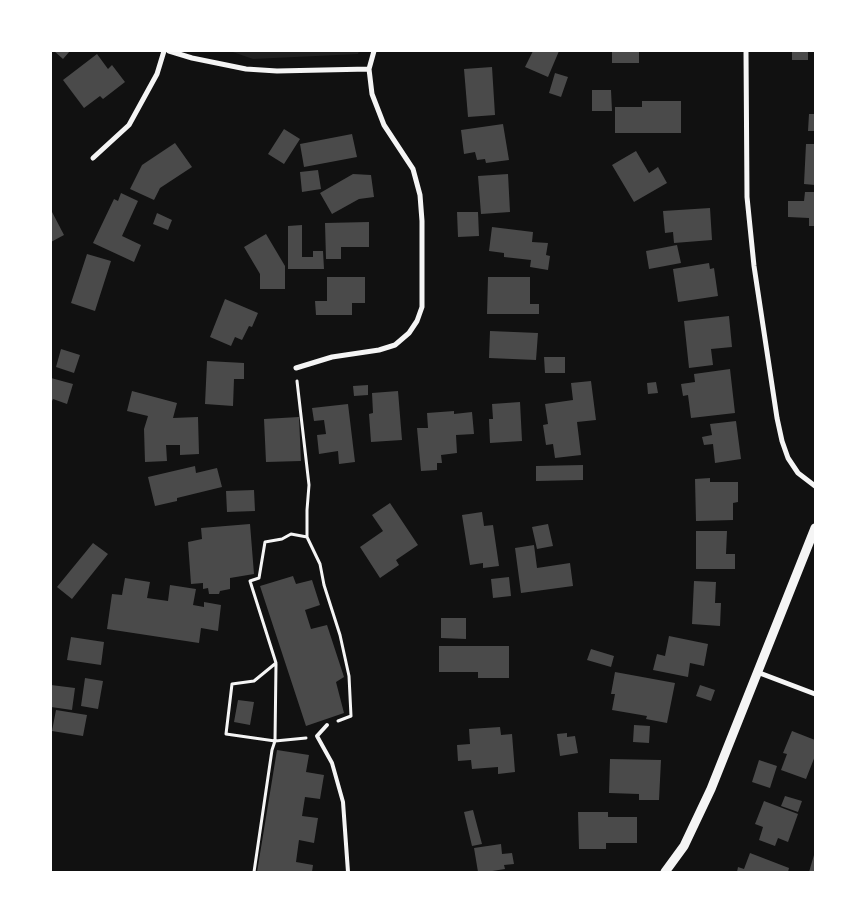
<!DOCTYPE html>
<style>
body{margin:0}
#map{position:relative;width:866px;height:923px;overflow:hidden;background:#111;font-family:Quicksand,sans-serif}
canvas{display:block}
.frame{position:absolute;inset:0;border:52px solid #fff;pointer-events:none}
</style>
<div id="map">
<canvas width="866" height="923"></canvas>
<div class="frame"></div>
</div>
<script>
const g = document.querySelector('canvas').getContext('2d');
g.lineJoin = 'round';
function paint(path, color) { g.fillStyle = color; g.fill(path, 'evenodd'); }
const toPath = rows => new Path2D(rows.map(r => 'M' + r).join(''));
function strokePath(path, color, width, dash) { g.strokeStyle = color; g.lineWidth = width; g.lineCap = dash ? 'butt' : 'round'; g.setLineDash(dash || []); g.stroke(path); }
const green = toPath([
 [230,51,359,51,358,54,253,59]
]);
const building = toPath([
 [54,51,70,51,63,59],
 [533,51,559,51,548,77,525,67],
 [612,51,639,51,639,63,612,63],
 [792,51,808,51,808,60,792,60],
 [97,54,108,69,112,65,125,82,103,99,100,96,84,108,63,80],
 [492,67,495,115,468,117,464,69],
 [555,73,568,77,561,97,549,93],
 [592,90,611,90,612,111,592,111],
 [642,101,681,101,681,133,615,133,615,107,642,107],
 [809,114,815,114,815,131,808,131],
 [503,124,509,160,486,163,485,159,477,160,475,152,464,154,461,130],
 [284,129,300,139,284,164,268,154],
 [352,134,357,157,304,167,300,144],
 [175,143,192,167,160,188,154,200,130,189,142,165],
 [806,144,815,144,815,185,804,184],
 [636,151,649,173,658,167,667,183,634,202,612,165],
 [318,170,321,189,302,192,300,172],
 [353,174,371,175,374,197,359,199,332,214,320,193],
 [508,174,510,212,481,214,478,176],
 [805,192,815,192,815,226,809,226,809,218,788,217,788,201,804,201],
 [121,193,138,201,122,236,141,245,134,262,93,243,114,199,118,201],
 [710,208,712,240,674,243,673,232,665,233,663,211],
 [51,210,64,235,51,242],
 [457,212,478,212,479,236,458,237],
 [157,213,172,220,168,230,153,224],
 [369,222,369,247,341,247,341,259,326,259,325,223],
 [302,225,302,257,313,257,313,251,323,251,324,269,288,269,288,226],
 [492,227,533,232,532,242,548,243,546,255,550,256,548,270,530,267,531,260,504,257,504,253,489,251],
 [266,234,285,266,285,289,260,289,260,274,244,247],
 [677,245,681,263,649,269,646,251],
 [87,254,111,261,95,311,71,303],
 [709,263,710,269,714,268,718,296,678,302,673,269],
 [327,277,365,277,365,303,352,303,352,315,316,315,315,301,327,301],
 [488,277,530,277,530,304,539,304,539,314,487,314],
 [225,299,258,313,252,327,249,326,242,340,235,337,231,346,210,337],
 [729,316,732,347,711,349,713,365,689,368,684,321],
 [490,331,538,333,536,360,489,358],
 [61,349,80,355,74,373,56,367],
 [544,357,565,357,565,373,545,373],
 [207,361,244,363,244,379,234,379,233,406,205,404],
 [730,369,735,413,691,418,688,395,683,396,681,384,695,382,694,374],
 [51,378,73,384,67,404,53,399,51,403],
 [591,381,596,420,577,422,581,455,555,458,553,444,546,445,543,425,548,424,545,404,573,400,571,383],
 [656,382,658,393,648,394,647,383],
 [368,385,368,395,354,396,353,386],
 [132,391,177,403,173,418,198,417,199,454,180,455,180,445,166,445,167,461,145,462,144,429,148,416,127,411],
 [398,391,402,440,371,442,369,414,373,413,372,393],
 [520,402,522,441,490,443,489,419,493,419,492,404],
 [348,404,355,462,339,464,338,451,319,454,317,435,326,434,324,420,314,421,312,408],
 [454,411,454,414,472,412,474,434,456,435,457,453,441,455,442,463,437,463,437,470,421,471,417,428,428,428,427,413],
 [299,417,301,461,266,462,264,419],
 [736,421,741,459,715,463,713,444,704,445,702,437,712,435,710,424],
 [583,465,583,480,536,481,536,466],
 [195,466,196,473,217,468,222,487,177,498,177,501,155,506,148,477],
 [710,478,710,482,738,482,738,502,733,503,733,520,696,521,695,479],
 [254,490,255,511,227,512,226,491],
 [390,503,418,545,396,560,399,565,380,578,360,547,383,531,372,515],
 [482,512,484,526,493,525,499,566,483,568,483,563,470,565,462,515],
 [250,524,254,574,230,578,230,589,220,591,219,594,209,594,208,588,203,589,203,583,191,584,188,542,202,539,201,528],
 [548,524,553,546,537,549,532,527],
 [696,531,727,531,726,554,735,554,735,569,696,569],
 [93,543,108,554,72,599,57,587],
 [534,545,537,568,570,563,573,586,521,593,515,548],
 [293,576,296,584,312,580,320,605,305,610,311,629,327,625,344,677,336,682,344,713,306,726,260,586],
 [509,577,511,596,493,598,491,579],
 [125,578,150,582,147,598,168,601,170,585,196,589,193,605,204,607,204,602,221,605,218,631,201,628,199,643,107,629,112,594,122,595],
 [694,581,716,582,715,603,721,603,720,626,692,624],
 [441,618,466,618,466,639,441,638],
 [669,636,708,644,704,666,690,663,688,677,653,670,657,654,665,656],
 [71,637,104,642,101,665,67,660],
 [439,646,509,646,509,678,478,678,478,672,439,672],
 [591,649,614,656,611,667,587,660],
 [615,672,675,683,667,723,646,719,647,716,612,710,615,694,611,694],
 [85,678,103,681,98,709,81,706],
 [51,685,75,688,72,710,51,707],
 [700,685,715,690,711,701,696,696],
 [238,700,254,702,250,725,234,722],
 [56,710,87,715,83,736,52,731],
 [634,725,650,726,649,743,633,742],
 [500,727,501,735,512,734,515,772,498,774,498,767,472,769,471,760,458,761,457,745,470,744,469,729],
 [792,731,815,740,815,756,806,779,781,770,787,754,783,753],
 [567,733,567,737,575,736,578,753,560,756,557,734],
 [277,750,309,755,306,772,324,775,320,799,305,797,302,816,318,818,314,843,299,840,296,862,313,865,312,872,257,872],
 [610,759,661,760,659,800,639,800,639,794,609,793],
 [759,760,777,766,770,788,752,782],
 [785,796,802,801,798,812,781,806],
 [764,801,798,814,788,842,778,838,775,846,759,840,763,827,755,824],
 [473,810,482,844,472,846,464,812],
 [578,812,608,812,608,817,637,817,637,843,606,843,606,849,579,849],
 [501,844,502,854,512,853,514,864,504,865,505,869,486,872,478,872,474,848],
 [750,853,789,868,788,872,737,872,738,867,744,869],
 [814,855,815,872,809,872]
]);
const path = toPath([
 [307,537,320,564,324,585,340,635,349,676,351,716,338,721],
 [276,664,275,741,306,738],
 [254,872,272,750,275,741,226,734,232,684,254,681,276,663,250,581,259,578,265,542,282,539,291,534,307,537,307,510,309,485,297,381]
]);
const service = toPath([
 [327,725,317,736,332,763,343,802,348,872]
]);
const minor = toPath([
 [169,51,192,58,246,69,277,71,369,69],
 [746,51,747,197,754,266,777,418,782,441,788,458,798,473,815,486],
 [93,158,129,125,157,74,164,51],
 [296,368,332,357,379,350,395,345,409,333,417,321,422,307,422,221,420,195,413,169,384,125,372,94,369,69,374,51],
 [757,672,815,694]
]);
const tertiary = toPath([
 [665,872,684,846,711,789,815,528]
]);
paint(green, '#202020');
paint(building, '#4a4a4a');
strokePath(path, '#f5f5f5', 3);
strokePath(service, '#f5f5f5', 4);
strokePath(minor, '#f5f5f5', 5);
strokePath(tertiary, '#f5f5f5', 9);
</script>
